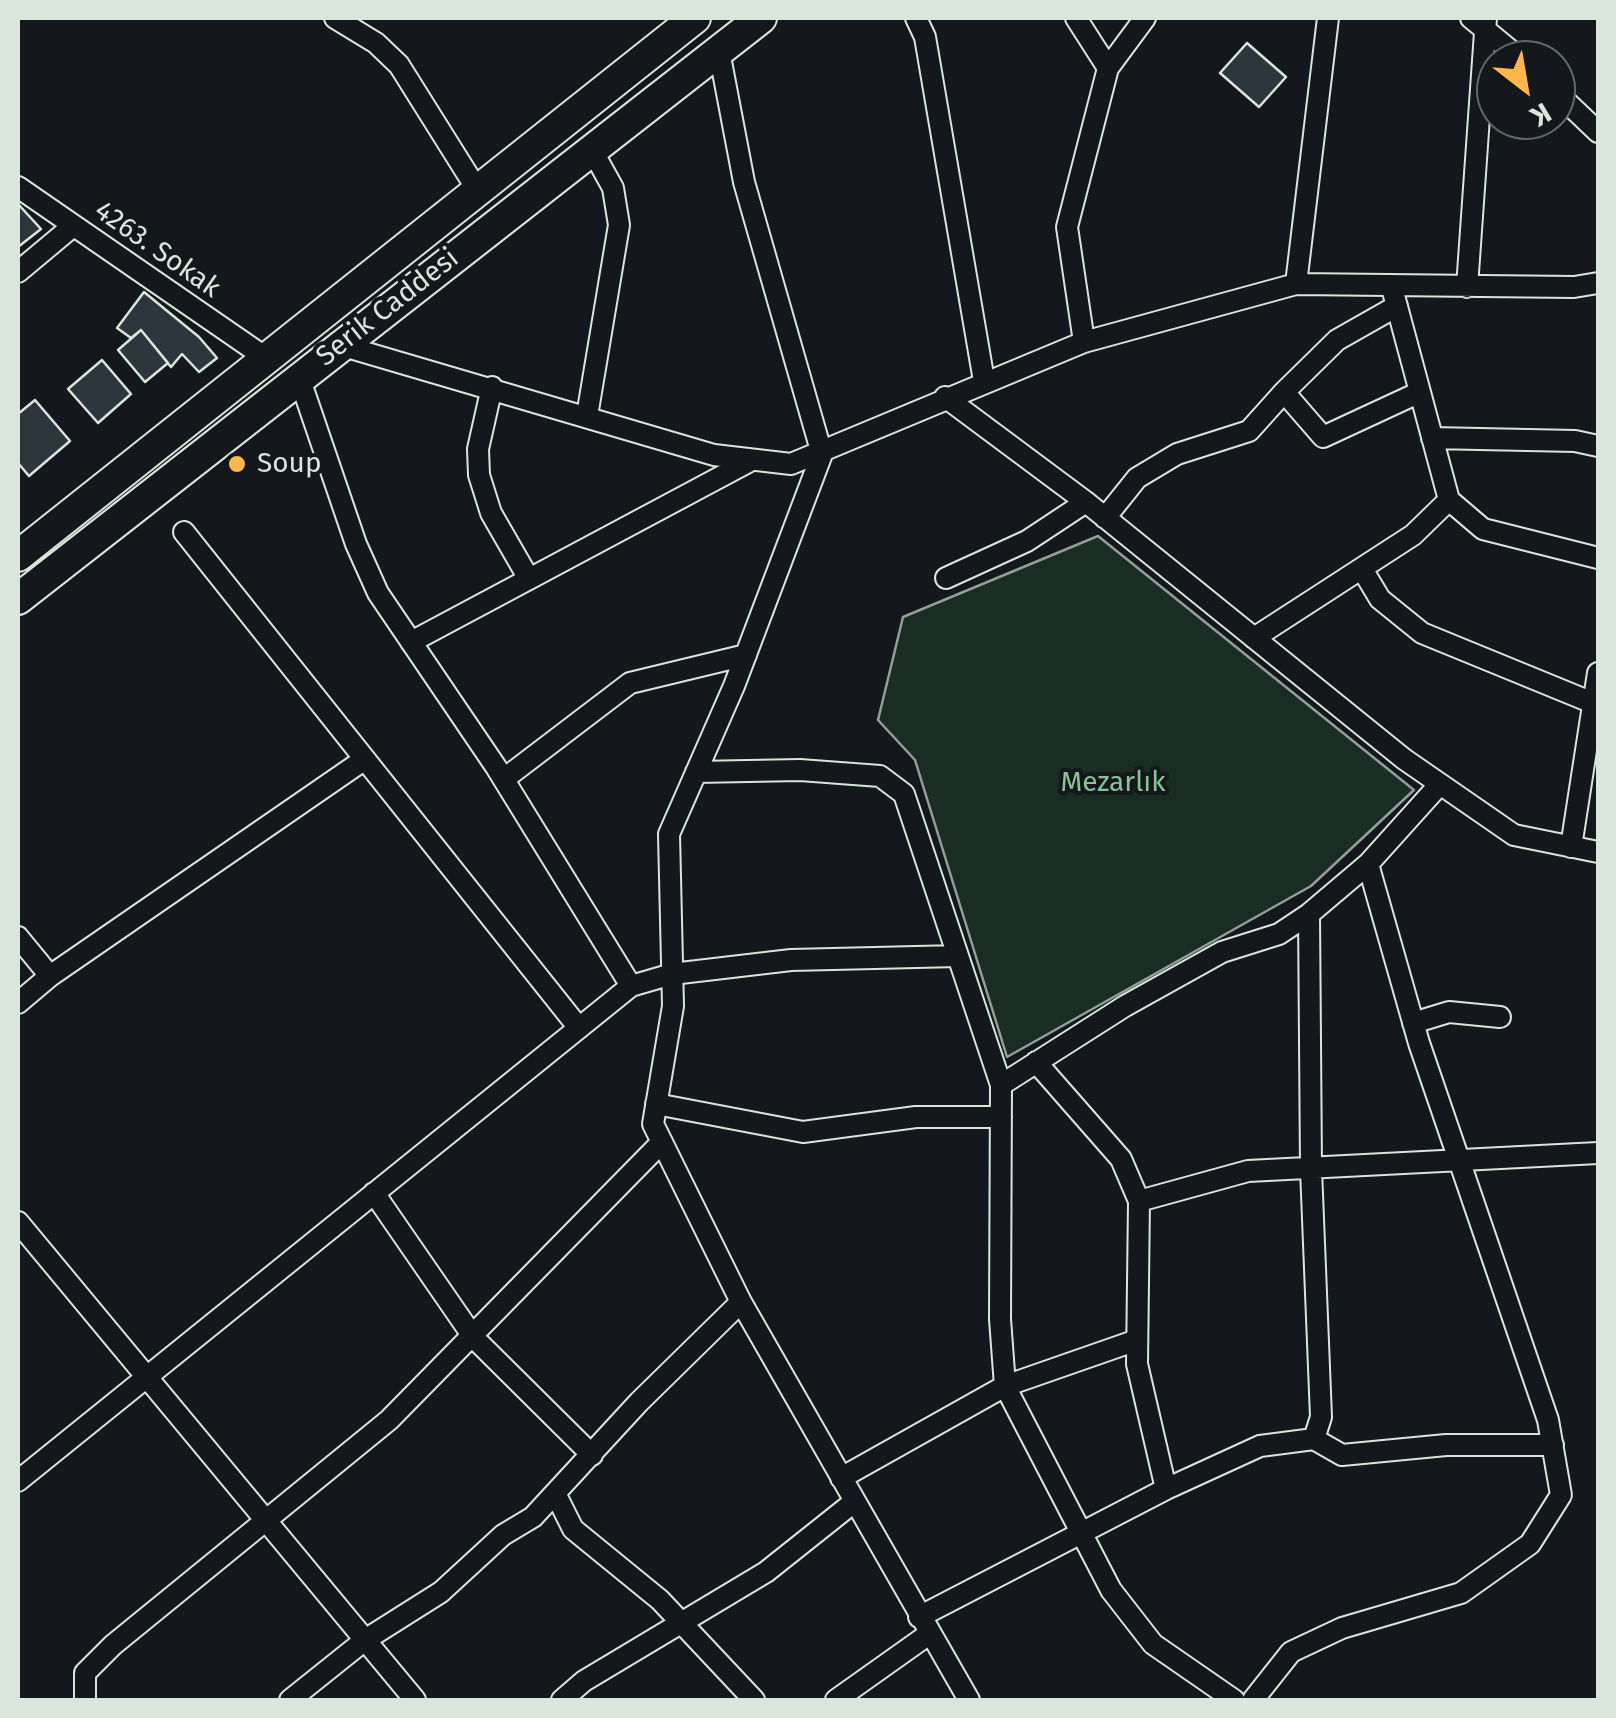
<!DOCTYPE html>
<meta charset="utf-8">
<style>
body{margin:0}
#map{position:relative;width:1616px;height:1718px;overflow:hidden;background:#14181c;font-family:"Fira Sans",sans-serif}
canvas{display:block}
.frame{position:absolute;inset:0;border:20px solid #d8e6dc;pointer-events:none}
.north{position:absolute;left:1476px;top:40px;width:100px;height:100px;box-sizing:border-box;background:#14181c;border:2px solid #626a69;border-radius:50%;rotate:149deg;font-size:28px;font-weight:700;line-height:40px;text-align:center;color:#d8e6dc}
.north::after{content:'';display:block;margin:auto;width:35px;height:45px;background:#ffb74d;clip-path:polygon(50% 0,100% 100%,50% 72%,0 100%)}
</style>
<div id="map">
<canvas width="1616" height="1718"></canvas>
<div class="frame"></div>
<div class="north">K</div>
</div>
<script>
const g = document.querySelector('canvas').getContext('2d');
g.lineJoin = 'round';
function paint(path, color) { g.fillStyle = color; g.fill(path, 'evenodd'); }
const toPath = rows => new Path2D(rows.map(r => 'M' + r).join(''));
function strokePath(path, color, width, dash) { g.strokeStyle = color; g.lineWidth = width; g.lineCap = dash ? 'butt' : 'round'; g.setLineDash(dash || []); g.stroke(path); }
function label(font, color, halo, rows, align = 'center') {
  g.font = font + ' "Fira Sans",sans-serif'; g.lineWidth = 8; g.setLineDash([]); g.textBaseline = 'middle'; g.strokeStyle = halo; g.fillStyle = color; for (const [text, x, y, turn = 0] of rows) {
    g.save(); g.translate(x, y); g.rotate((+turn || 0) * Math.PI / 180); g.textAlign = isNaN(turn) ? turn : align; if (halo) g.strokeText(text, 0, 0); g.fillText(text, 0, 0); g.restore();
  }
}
const green = toPath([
 [1098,536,1414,790,1311,886,1007,1057,915,760,878,720,903,617,1098,536]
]);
const building = toPath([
 [1247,43,1286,77,1259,107,1220,73,1247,43],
 [18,204,41,229,18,247,18,204],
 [144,292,199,337,217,358,199,372,182,354,171,367,141,330,131,338,117,328,144,292],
 [141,330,168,363,145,382,118,350,141,330],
 [102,360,131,394,98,423,68,389,102,360],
 [35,400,70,441,29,476,18,463,18,414,35,400]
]);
const minor = toPath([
 [335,18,376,43,399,65,478,191],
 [916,18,925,37,984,381],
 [1076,18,1108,68],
 [1471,18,1522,60],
 [719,51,744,182,822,454,734,686,669,834,673,1006,653,1124,741,1302,969,1700],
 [1556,92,1598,132],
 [18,187,266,358],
 [18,272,73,226],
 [1296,284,1328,18],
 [1467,287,1486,18],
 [1392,288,1449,500,1483,529,1598,558],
 [1084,342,1067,227,1108,68,1145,18],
 [340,345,714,455,791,464,1084,342,1296,284,1574,287,1598,283],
 [299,377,356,544,378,593,496,767,631,986],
 [492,387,478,449,479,475,491,513,529,579],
 [1284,392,1337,340,1397,306],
 [945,397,1086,502,1404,759,1514,835,1598,852],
 [587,416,619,225,613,188,592,150],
 [1432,438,1575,441,1598,446],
 [1105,518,1137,478,1177,454,1249,431,1284,392,1323,437,1420,392],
 [184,532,579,1028],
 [1362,569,1380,599,1422,633,1593,703],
 [946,578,1027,541,1086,502],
 [1254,638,1413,535,1449,500],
 [411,642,752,460],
 [696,772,800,770,880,776,904,794,1001,1085,1000,1319,1005,1386,1111,1590,1153,1644,1234,1700],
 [504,779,630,683,746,655],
 [1571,847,1598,673],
 [1309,914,1311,1169,1321,1417,1314,1439],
 [18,937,50,976],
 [18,1003,50,976,365,759],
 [1413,1023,1449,1012,1500,1017],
 [1036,1062,1121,1159,1139,1201,1137,1364,1166,1489],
 [1001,1085,1125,1006,1222,952,1279,934,1309,914,1368,864,1440,784],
 [656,1104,803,1132,916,1117,1001,1117],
 [374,1193,474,1338,592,1455],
 [1139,1201,1248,1171,1598,1153],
 [18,1222,415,1700],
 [841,1478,1005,1386,1137,1340],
 [18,1481,631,986,672,974,791,960,958,956],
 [556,1495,573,1529,660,1600,754,1700],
 [919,1617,1166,1489,1260,1446,1314,1439,1342,1455,1446,1445,1553,1445],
 [85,1700,85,1673,113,1645,389,1420,662,1142],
 [290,1700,365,1640,441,1592,503,1535,533,1517,639,1402,741,1302],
 [562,1700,584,1681,766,1572,854,1502],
 [836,1700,929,1634],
 [1253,1700,1291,1652,1342,1628,1461,1593,1530,1544,1561,1495,1548,1420,1419,1043,1368,864]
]);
const highway = toPath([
 [18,556,695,18],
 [18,599,761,18]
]);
const markers = [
 [237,464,10,"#ffb74d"]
];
const streetNames = [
 ["4263. Sokak",157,250,35],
 ["Serik Caddesi",388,308,-38]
];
const poiNames = [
 ["Soup",257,464]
];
const parkNames = [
 ["Mezarlık",1113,783]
];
paint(green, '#1a2d24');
strokePath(green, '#939e99', 2.5);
paint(building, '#2c363c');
strokePath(building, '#d8e6dc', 2.5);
strokePath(minor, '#d8e6dc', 24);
strokePath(highway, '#d8e6dc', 34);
strokePath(minor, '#14181c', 20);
strokePath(highway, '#14181c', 30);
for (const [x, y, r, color] of markers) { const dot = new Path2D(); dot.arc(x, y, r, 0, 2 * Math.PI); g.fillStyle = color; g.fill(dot); strokePath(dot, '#14181c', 4); }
label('28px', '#d8e6dc', '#14181c', streetNames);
label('28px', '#d8e6dc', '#14181c', poiNames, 'left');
label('28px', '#8ac095', '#14181c', parkNames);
</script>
